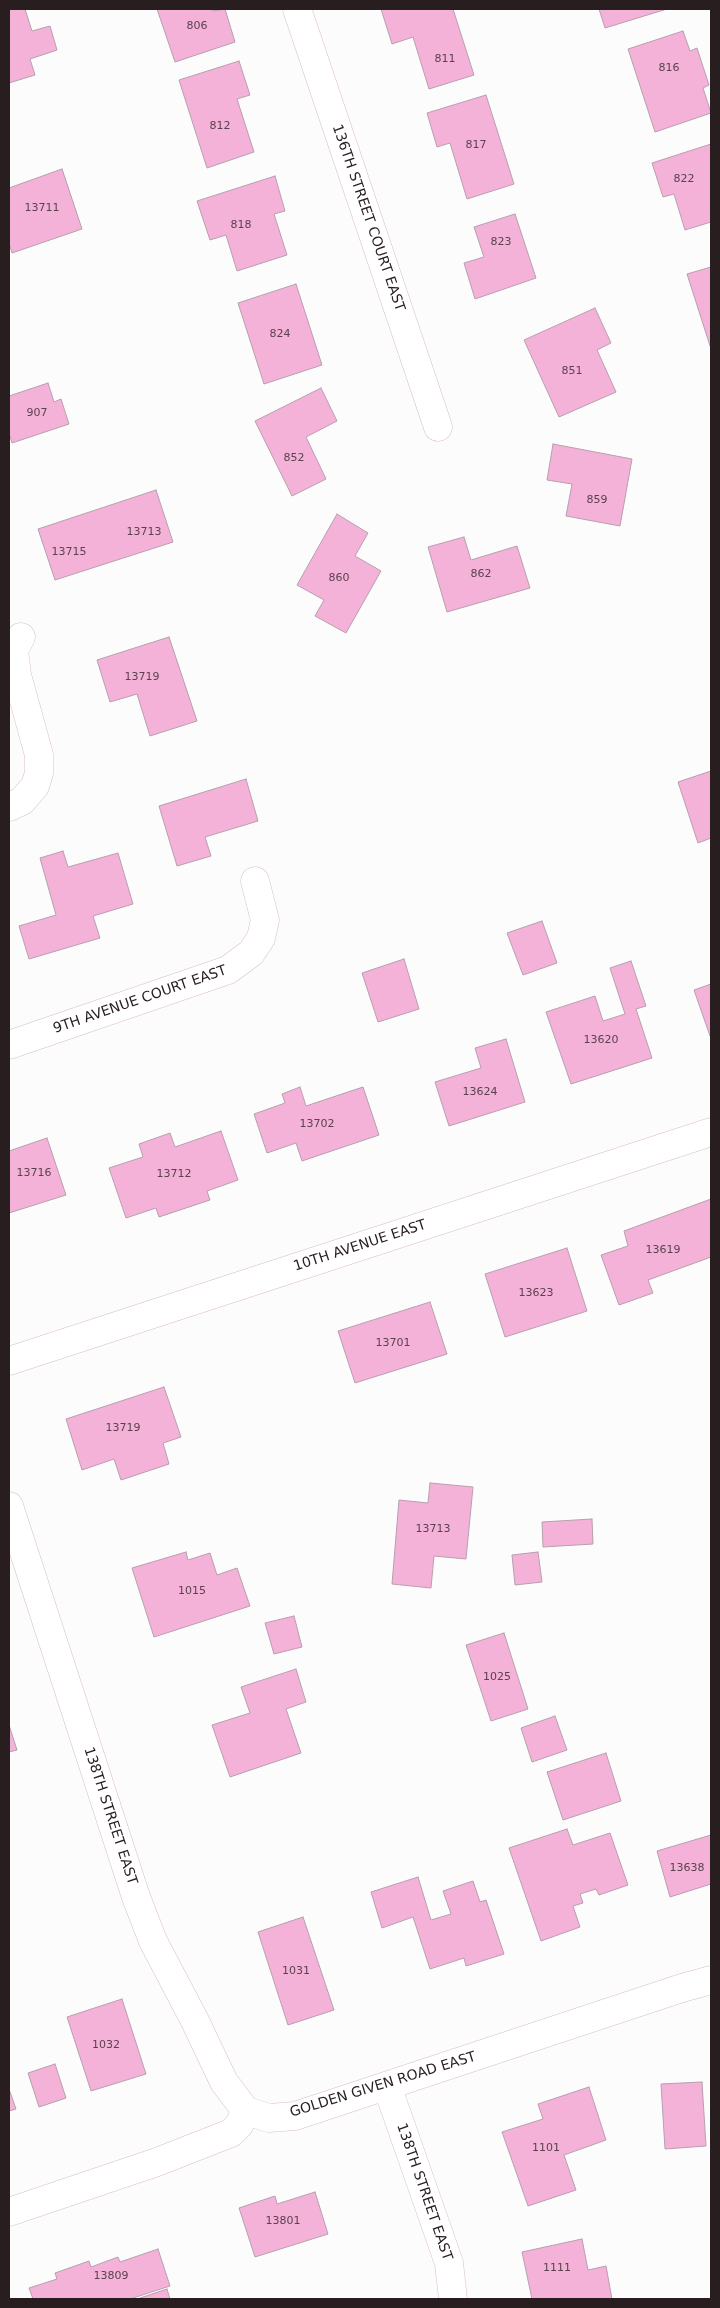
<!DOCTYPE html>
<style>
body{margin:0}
#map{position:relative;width:720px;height:2308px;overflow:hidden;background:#fcfcfc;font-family:"DejaVu Sans",sans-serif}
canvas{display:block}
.frame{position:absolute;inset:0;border:10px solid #281d1f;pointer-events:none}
</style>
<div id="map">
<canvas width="720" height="2308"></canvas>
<div class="frame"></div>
</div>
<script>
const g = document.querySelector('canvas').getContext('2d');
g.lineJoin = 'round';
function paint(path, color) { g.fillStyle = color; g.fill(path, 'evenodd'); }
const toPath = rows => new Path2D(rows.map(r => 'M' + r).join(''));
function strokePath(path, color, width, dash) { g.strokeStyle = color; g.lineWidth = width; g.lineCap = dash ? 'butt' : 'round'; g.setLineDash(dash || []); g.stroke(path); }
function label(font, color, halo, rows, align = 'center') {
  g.font = font + ' "DejaVu Sans",sans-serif'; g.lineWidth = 4; g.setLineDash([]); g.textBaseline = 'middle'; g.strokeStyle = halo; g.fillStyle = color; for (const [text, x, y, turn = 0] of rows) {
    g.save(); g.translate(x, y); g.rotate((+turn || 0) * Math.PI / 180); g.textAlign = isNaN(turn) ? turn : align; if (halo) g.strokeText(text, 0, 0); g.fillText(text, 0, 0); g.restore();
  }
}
const building = toPath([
 [9,9,25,9,32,31,50,26,57,50,30,59,35,75,9,83,9,9],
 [157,9,213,9,213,11,225,9,235,42,175,62,157,9],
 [381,9,453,9,474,75,429,89,413,37,392,44,381,9],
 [599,9,667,9,605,28,599,9],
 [683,31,690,51,697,48,709,85,703,88,711,113,655,132,628,49,683,31],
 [239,61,250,95,237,99,254,152,207,168,179,80,239,61],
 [486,95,514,184,467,199,450,143,437,147,427,113,486,95],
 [711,144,711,222,685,230,674,194,663,197,652,163,711,144],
 [62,169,82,229,12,253,9,243,9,188,62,169],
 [275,176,285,211,274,214,287,255,237,271,226,235,210,240,197,201,275,176],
 [515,214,536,278,475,299,464,263,484,257,474,227,515,214],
 [711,267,711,349,687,274,711,267],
 [296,284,322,365,264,384,238,303,296,284],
 [595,308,611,343,597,350,616,392,559,417,524,340,595,308],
 [48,383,54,402,61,399,69,424,12,443,9,433,9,396,48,383],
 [321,388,337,421,306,437,326,479,292,496,255,421,321,388],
 [553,444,632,459,620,526,566,516,572,484,547,480,553,444],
 [156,490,173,542,55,580,38,529,156,490],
 [337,514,368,533,355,556,381,571,346,633,315,616,324,600,297,585,337,514],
 [464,537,471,560,517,546,530,588,447,612,428,547,464,537],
 [169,637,197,721,150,736,137,694,110,702,97,660,169,637],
 [711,771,711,838,698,843,678,782,711,771],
 [246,779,258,821,205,837,211,856,177,866,159,806,246,779],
 [63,851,68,867,118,853,133,904,93,916,100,938,29,959,19,926,56,915,40,858,63,851],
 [542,921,557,963,523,975,507,933,542,921],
 [404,959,419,1009,378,1022,362,973,404,959],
 [631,961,646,1006,636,1009,652,1058,571,1084,546,1012,595,996,603,1021,625,1014,610,968,631,961],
 [711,984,711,1035,710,1036,694,990,711,984],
 [506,1039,525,1102,449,1126,435,1082,481,1068,475,1048,506,1039],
 [300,1087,306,1106,363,1087,379,1135,302,1161,296,1143,267,1153,254,1114,285,1103,282,1094,300,1087],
 [221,1131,238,1180,207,1191,210,1200,159,1217,156,1208,126,1218,109,1168,143,1157,139,1144,170,1133,175,1147,221,1131],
 [47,1138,66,1195,9,1213,9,1151,47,1138],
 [711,1199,711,1257,648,1280,653,1293,619,1305,601,1255,628,1246,624,1231,711,1199],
 [567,1248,587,1311,505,1337,485,1274,567,1248],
 [430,1302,447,1354,355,1383,338,1331,430,1302],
 [164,1387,181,1437,163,1443,169,1464,121,1480,114,1459,82,1470,66,1419,164,1387],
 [430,1483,473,1487,466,1559,434,1556,431,1588,392,1584,399,1500,428,1503,430,1483],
 [592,1519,593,1544,543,1547,542,1522,592,1519],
 [186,1552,188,1560,210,1553,217,1575,237,1568,250,1606,154,1637,132,1568,186,1552],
 [538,1552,542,1582,515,1585,512,1555,538,1552],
 [294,1616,302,1647,274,1654,265,1623,294,1616],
 [504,1633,528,1709,491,1721,466,1645,504,1633],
 [296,1669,306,1702,286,1709,301,1753,230,1777,212,1725,250,1713,241,1687,296,1669],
 [555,1716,567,1750,532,1762,521,1728,555,1716],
 [9,1725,17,1750,9,1752,9,1725],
 [606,1753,621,1801,563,1820,547,1772,606,1753],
 [567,1829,573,1845,610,1833,628,1885,599,1895,596,1889,580,1894,583,1903,573,1906,580,1927,541,1941,509,1848,567,1829],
 [711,1835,711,1884,670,1897,657,1851,711,1835],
 [418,1877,431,1920,451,1914,443,1891,473,1881,480,1902,486,1900,504,1954,466,1966,464,1958,430,1969,413,1917,382,1928,371,1892,418,1877],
 [303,1917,334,2010,288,2025,258,1932,303,1917],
 [122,1999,146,2074,91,2091,67,2017,122,1999],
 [55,2064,66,2098,39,2107,28,2073,55,2064],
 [702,2082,706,2146,665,2149,661,2084,702,2082],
 [589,2087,606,2140,564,2155,576,2190,528,2206,502,2132,543,2119,538,2104,589,2087],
 [9,2089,16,2109,9,2111,9,2089],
 [315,2192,328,2234,255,2257,239,2208,275,2196,277,2204,315,2192],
 [582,2239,588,2270,606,2266,612,2299,532,2299,522,2252,582,2239],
 [158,2249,170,2286,130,2299,33,2299,29,2288,57,2279,55,2273,89,2261,91,2267,118,2257,120,2262,158,2249],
 [167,2289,170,2299,137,2299,167,2289]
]);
const street = toPath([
 [297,9,438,427],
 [9,807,22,801,35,786,39,773,39,755,17,675,14,650,21,637],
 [9,1045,228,970,251,953,261,938,265,920,255,881],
 [9,1361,711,1132],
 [387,2086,449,2263,453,2299],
 [9,2212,157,2162,231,2133,239,2125,246,2111]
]);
const secondary = toPath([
 [9,1506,136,1897,153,1941,195,2021,224,2082,246,2111,269,2118,295,2116,682,1988,711,1980]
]);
const numberNames = [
 ["806",197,26],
 ["811",445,59],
 ["816",669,68],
 ["812",220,126],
 ["817",476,145],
 ["822",684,179],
 ["13711",42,208],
 ["818",241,225],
 ["823",501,242],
 ["824",280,334],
 ["851",572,371],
 ["907",37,413],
 ["852",294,458],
 ["859",597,500],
 ["13713",144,532],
 ["13715",69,552],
 ["862",481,574],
 ["860",339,578],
 ["13719",142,677],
 ["13620",601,1040],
 ["13624",480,1092],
 ["13702",317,1124],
 ["13716",34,1173],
 ["13712",174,1174],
 ["13619",663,1250],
 ["13623",536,1293],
 ["13701",393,1343],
 ["13719",123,1428],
 ["13713",433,1529],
 ["1015",192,1591],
 ["1025",497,1677],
 ["13638",687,1868],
 ["1031",296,1971],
 ["1032",106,2045],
 ["1101",546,2148],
 ["13801",283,2221],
 ["1111",557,2268],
 ["13809",111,2276]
];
const streetNames = [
 ["136TH STREET COURT EAST",368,218,71],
 ["9TH AVENUE COURT EAST",140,1000,-19],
 ["10TH AVENUE EAST",360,1246,-18],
 ["138TH STREET EAST",110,1816,72],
 ["GOLDEN GIVEN ROAD EAST",383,2085,-17],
 ["138TH STREET EAST",424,2192,71]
];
paint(building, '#f4b2d9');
strokePath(building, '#b79fad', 1);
strokePath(street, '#dbbdc2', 29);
strokePath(secondary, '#dbbdc2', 29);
strokePath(street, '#fff', 28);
strokePath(secondary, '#fff', 28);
label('11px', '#5b424e', null, numberNames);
label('14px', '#281d1f', '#fff', streetNames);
</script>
